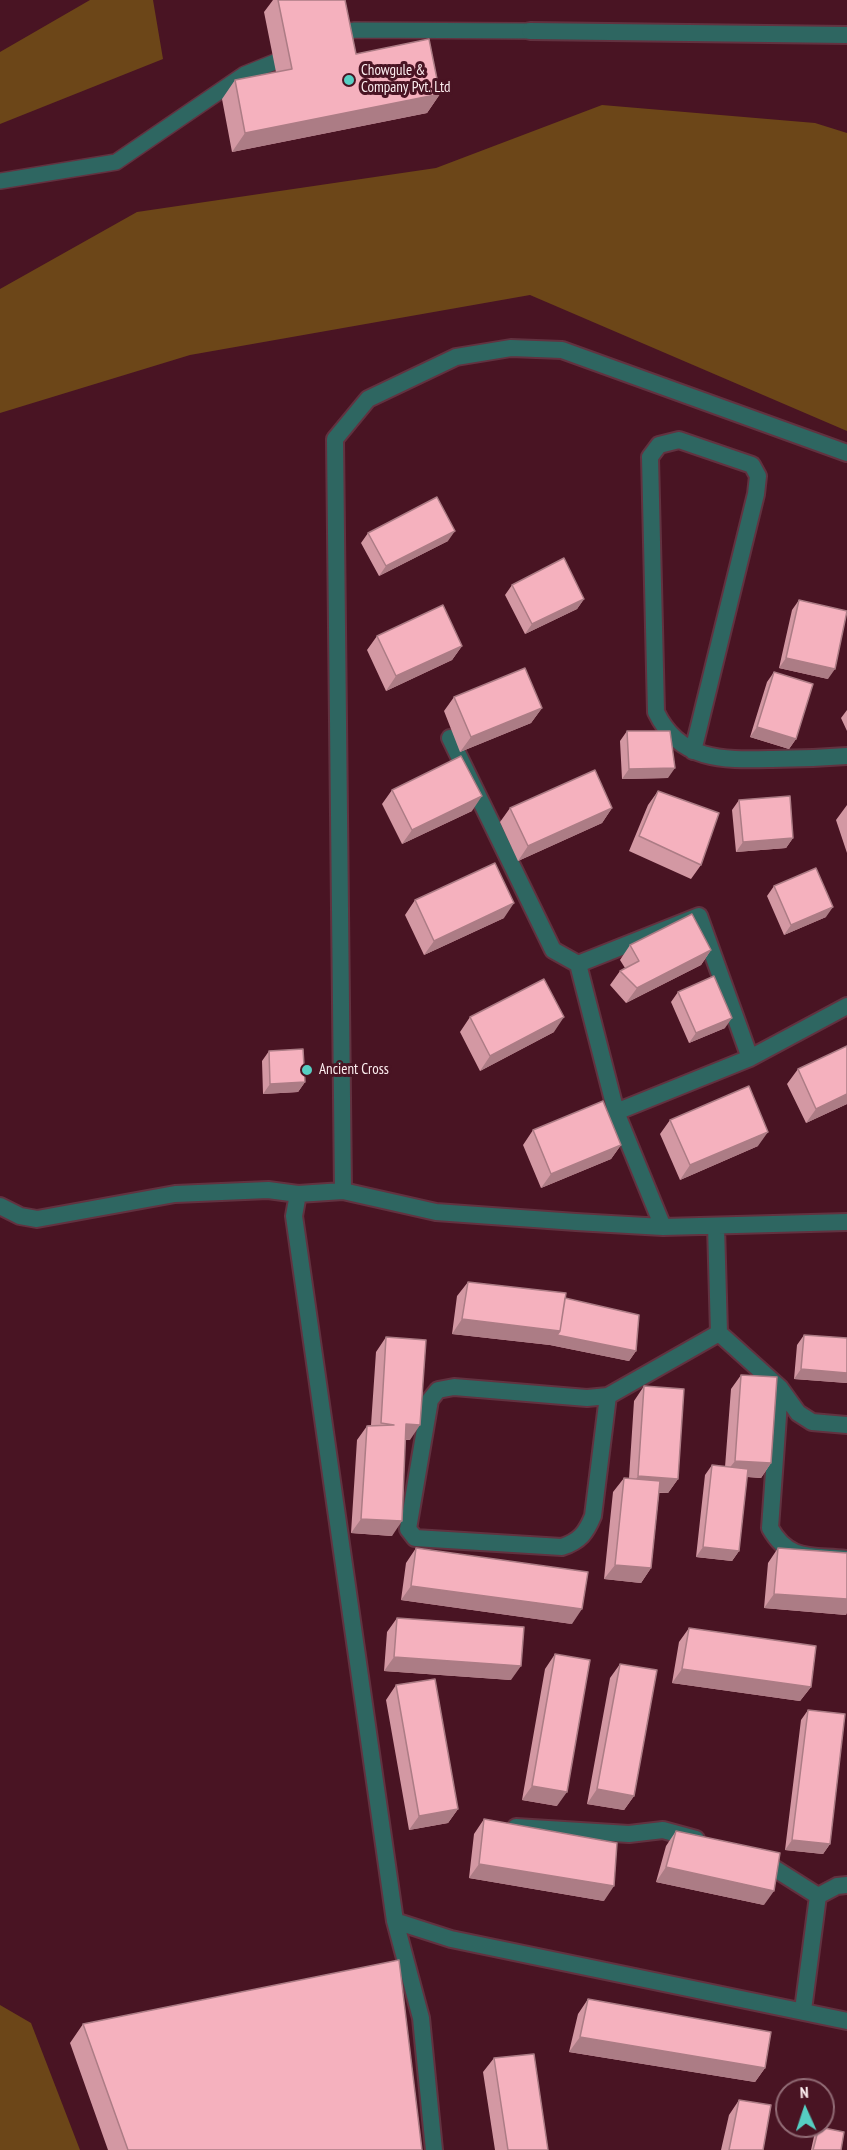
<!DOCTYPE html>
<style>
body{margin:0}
#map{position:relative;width:847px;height:2150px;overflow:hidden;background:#491423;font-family:"PT Sans Narrow",sans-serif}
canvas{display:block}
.north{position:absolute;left:775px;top:2078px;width:60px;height:60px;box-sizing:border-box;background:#491423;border:2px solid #916b75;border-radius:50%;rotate:357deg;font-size:16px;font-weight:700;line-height:24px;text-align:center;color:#fcedef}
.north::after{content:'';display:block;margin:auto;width:21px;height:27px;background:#56cec2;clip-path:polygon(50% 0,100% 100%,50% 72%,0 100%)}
</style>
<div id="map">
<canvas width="847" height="2150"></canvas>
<div class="north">N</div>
</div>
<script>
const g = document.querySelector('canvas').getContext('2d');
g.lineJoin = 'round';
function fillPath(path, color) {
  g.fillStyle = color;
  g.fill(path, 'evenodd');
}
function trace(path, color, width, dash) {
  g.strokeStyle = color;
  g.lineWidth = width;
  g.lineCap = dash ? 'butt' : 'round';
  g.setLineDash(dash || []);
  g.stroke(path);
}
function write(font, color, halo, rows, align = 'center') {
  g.font = font + ' "PT Sans Narrow",sans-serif';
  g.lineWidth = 6;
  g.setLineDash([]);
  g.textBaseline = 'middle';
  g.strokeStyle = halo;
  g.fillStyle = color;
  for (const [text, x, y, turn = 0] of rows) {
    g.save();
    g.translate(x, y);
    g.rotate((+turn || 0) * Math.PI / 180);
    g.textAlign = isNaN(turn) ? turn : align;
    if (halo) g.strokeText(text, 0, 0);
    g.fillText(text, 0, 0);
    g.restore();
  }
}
const forest = new Path2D(`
 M 90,0 L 153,0 L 163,59 L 0,124 L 0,52 Z
 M 602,105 L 815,123 L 847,133 L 847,431 L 530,295 L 190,355 L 0,413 L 0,289 L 137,212 L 436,168 Z
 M 0,2005 L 31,2023 L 80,2150 L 0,2150 Z`);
const service = new Path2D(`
 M 333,38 L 354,30 L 530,31
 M 0,181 L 116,162 L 245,74 L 292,55`);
const minor = new Path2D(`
 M 530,31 L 847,35
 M 450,738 L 553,950 L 578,964 L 616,1112 L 663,1227
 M 693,751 L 756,494 L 758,476 L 752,465 L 679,440 L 659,445 L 650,457 L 656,712 C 680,762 724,760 772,759 C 797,759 822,758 847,756
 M 578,964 L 699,916 L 750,1058
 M 616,1112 L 750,1058 L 847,1006
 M 343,1191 L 335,439 L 368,399 L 456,357 L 511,348 L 562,350 L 847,453
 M 298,1194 L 294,1216 L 395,1921 L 421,2018 L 434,2150
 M 0,1206 L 20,1216 L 37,1219 L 175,1194 L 268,1190 L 298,1194 L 343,1191 L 436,1212 L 576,1222 L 663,1227 L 847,1222
 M 716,1226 L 719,1333 L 780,1388 L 798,1413 L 812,1422 L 847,1425
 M 780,1388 L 770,1528 C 789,1562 812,1555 847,1559
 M 608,1396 L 593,1516 C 586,1533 580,1541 562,1547 L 415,1538 L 408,1529 L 430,1400 L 438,1390 L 454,1387 L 587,1398 L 608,1396 L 719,1333
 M 516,1827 L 629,1834 L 663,1830 L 696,1839
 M 758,1858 L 818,1896
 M 818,1896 L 837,1886 L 847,1885
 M 395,1921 L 451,1939 L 847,2021
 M 803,2010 L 818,1896`);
const wall = new Path2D(`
 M 273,0 L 345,0 L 356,54 L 440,94 L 427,113 L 232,152 L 222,99 L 235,80 L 276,72 L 264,12 Z
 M 368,533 L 448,541 L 379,576 L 361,543 Z
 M 512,585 L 584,599 L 577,609 L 525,634 L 505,595 Z
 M 799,600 L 828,679 L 779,668 L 792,610 Z
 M 377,636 L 462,646 L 452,660 L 386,691 L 367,650 Z
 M 774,672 L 796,739 L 789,749 L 750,737 L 767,682 Z
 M 454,697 L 542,708 L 531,723 L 460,752 L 444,711 Z
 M 847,710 L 847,731 L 841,718 Z
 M 627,731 L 668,778 L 622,779 L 620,741 Z
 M 392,790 L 472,811 L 402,844 L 382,804 Z
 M 658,791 L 701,865 L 691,879 L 629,851 L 648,805 Z
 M 739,800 L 793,838 L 786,848 L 736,852 L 732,810 Z
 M 847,805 L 847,853 L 836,820 Z
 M 510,808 L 612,808 L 602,823 L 518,861 L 500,822 Z
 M 774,886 L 826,917 L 784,935 L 767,896 Z
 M 415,900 L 504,918 L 424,955 L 405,915 Z
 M 630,945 L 711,950 L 701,965 L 626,1003 L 610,985 L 620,971 L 625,968 L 620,960 Z
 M 678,992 L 725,1028 L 689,1043 L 671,1002 Z
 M 470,1017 L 554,1032 L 480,1071 L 460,1032 Z
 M 847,1046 L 847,1104 L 806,1123 L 787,1084 L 798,1069 Z
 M 269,1051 L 305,1082 L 298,1092 L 263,1094 L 262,1061 Z
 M 670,1120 L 758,1146 L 680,1180 L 660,1134 Z
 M 533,1130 L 621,1145 L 611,1159 L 541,1188 L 523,1145 Z
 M 468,1282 L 565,1298 L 636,1351 L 629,1361 L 550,1345 L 452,1334 L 457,1296 Z
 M 804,1335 L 847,1338 L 847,1383 L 794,1379 L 797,1345 Z
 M 386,1337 L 410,1440 L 405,1440 L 392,1536 L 351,1533 L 357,1440 L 367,1426 L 371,1425 L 376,1352 Z
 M 741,1375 L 771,1463 L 761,1478 L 747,1477 L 739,1551 L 732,1561 L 696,1557 L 705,1475 L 712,1465 L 725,1467 L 731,1389 Z
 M 644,1386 L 678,1479 L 668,1493 L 659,1493 L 651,1568 L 641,1583 L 604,1579 L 613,1492 L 624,1478 L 629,1478 L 634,1401 Z
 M 416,1548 L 572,1624 L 401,1600 L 406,1563 Z
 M 778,1548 L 847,1553 L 847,1612 L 846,1615 L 764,1608 L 768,1563 Z
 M 397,1618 L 511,1680 L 384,1671 L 387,1632 Z
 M 689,1628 L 811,1687 L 800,1701 L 672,1683 L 679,1642 Z
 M 555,1654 L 557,1806 L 522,1800 L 545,1669 Z
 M 620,1664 L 634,1796 L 624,1810 L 587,1804 L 610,1678 Z
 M 396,1685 L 458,1809 L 448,1823 L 409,1830 L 386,1700 Z
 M 808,1710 L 830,1844 L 823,1854 L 785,1850 L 801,1720 Z
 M 484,1819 L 604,1901 L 469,1878 L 474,1834 Z
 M 676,1831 L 764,1905 L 656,1882 L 666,1846 Z
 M 588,1999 L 765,2068 L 755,2082 L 569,2052 L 578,2014 Z
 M 83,2024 L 422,2150 L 108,2150 L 70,2043 Z
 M 494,2058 L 548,2150 L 495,2150 L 483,2072 Z
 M 739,2100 L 763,2150 L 721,2150 L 729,2115 Z
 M 819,2127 L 841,2150 L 811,2150 L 815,2132 Z`);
const shadedWall = new Path2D(`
 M 440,94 L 427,113 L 232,152 L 245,133 Z
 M 455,531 L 448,541 L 379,576 L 386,566 Z
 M 584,599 L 577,609 L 525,634 L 532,624 Z
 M 462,646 L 452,660 L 386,691 L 396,676 Z
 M 786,658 L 835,669 L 828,679 L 779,668 Z
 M 542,708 L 531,723 L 460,752 L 471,737 Z
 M 757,727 L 796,739 L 789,749 L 750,737 Z
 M 675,768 L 668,778 L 622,779 L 629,769 Z
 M 482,796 L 472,811 L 402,844 L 412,830 Z
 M 612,808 L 602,823 L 518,861 L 528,846 Z
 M 793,838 L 786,848 L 736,852 L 743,842 Z
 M 514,903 L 504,918 L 424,955 L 434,941 Z
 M 833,907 L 826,917 L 784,935 L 791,925 Z
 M 711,950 L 701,965 L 626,1003 L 637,988 Z
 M 564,1017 L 554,1032 L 480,1071 L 490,1056 Z
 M 732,1018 L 725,1028 L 689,1043 L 696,1033 Z
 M 305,1082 L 298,1092 L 263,1094 L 270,1084 Z
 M 847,1094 L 847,1104 L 806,1123 L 816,1109 Z
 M 768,1132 L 758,1146 L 680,1180 L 690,1165 Z
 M 621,1145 L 611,1159 L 541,1188 L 551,1174 Z
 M 462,1319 L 560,1331 L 636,1351 L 629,1361 L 550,1345 L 452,1334 Z
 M 801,1369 L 847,1373 L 847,1383 L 794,1379 Z
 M 406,1424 L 420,1425 L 410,1440 L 395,1439 Z
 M 735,1461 L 771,1463 L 761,1478 L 724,1475 Z
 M 638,1476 L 678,1479 L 668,1493 L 628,1491 Z
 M 361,1519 L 402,1521 L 392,1536 L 351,1533 Z
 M 703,1547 L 739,1551 L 732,1561 L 696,1557 Z
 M 615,1565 L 651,1568 L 641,1583 L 604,1579 Z
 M 411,1586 L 582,1609 L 572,1624 L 401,1600 Z
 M 774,1594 L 847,1599 L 847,1612 L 846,1615 L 764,1608 Z
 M 394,1657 L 521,1666 L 511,1680 L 384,1671 Z
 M 682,1669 L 811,1687 L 800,1701 L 672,1683 Z
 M 532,1786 L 567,1792 L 557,1806 L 522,1800 Z
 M 597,1789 L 634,1796 L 624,1810 L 587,1804 Z
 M 458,1809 L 448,1823 L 409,1830 L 419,1816 Z
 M 792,1840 L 830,1844 L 823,1854 L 785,1850 Z
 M 479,1864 L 614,1886 L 604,1901 L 469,1878 Z
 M 666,1867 L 774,1891 L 764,1905 L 656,1882 Z
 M 580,2037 L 765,2068 L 755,2082 L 569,2052 Z`);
const building = new Path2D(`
 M 278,0 L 345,0 L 356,54 L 429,39 L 440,94 L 245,133 L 235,80 L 292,69 Z
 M 437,497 L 455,531 L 386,566 L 368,533 Z
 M 564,558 L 584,599 L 532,624 L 512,585 Z
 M 799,600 L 847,611 L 835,669 L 786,658 Z
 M 443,605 L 462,646 L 396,676 L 377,636 Z
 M 525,668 L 542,708 L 471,737 L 454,697 Z
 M 774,672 L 813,684 L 796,739 L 757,727 Z
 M 627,731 L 670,731 L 675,768 L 629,769 Z
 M 461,756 L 482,796 L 412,830 L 392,790 Z
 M 595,770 L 612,808 L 528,846 L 510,808 Z
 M 658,791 L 719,813 L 701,865 L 639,836 Z
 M 790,796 L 793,838 L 743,842 L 739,800 Z
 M 495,863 L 514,903 L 434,941 L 415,900 Z
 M 816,868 L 833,907 L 791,925 L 774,886 Z
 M 692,914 L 711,950 L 637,988 L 620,971 L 639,961 L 630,945 Z
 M 714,976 L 732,1018 L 696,1033 L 678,992 Z
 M 544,979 L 564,1017 L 490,1056 L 470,1017 Z
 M 847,1046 L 847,1094 L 816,1109 L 798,1069 Z
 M 303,1049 L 305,1082 L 270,1084 L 269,1051 Z
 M 749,1086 L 768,1132 L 690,1165 L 670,1120 Z
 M 603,1101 L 621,1145 L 551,1174 L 533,1130 Z
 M 468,1282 L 566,1293 L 560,1331 L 462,1319 Z
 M 565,1298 L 639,1315 L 636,1351 L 557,1335 L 560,1331 Z
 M 804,1335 L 847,1338 L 847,1373 L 801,1369 Z
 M 386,1337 L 426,1340 L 420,1425 L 406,1424 L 402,1521 L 361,1519 L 367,1426 L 394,1425 L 381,1423 Z
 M 741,1375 L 777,1377 L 771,1463 L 735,1461 Z
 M 644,1386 L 684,1389 L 678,1479 L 638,1476 Z
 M 712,1465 L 748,1469 L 739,1551 L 703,1547 Z
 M 624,1478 L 660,1481 L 651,1568 L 615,1565 Z
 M 416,1548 L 588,1572 L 582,1609 L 411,1586 Z
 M 778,1548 L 847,1553 L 847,1599 L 774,1594 Z
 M 397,1618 L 524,1627 L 521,1666 L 394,1657 Z
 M 689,1628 L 816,1646 L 811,1687 L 682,1669 Z
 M 555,1654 L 590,1660 L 567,1792 L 532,1786 Z
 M 620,1664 L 657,1670 L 634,1796 L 597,1789 Z
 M 435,1679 L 458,1809 L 419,1816 L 396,1685 Z
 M 808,1710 L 845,1714 L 830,1844 L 792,1840 Z
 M 484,1819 L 617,1843 L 614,1886 L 479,1864 Z
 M 676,1831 L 780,1853 L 774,1891 L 666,1867 Z
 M 399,1960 L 422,2150 L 128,2150 L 83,2024 Z
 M 588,1999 L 771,2032 L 765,2068 L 580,2037 Z
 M 534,2054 L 548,2150 L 508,2150 L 494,2058 Z
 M 739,2100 L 771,2105 L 763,2150 L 729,2150 Z
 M 819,2127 L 844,2132 L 841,2150 L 813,2150 Z`);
const markers = [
 [349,80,6,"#56cec2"],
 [307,1070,6,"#56cec2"]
];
const poiNames = [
 ["Chowgule &",361,71],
 ["Company Pvt. Ltd",361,88],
 ["Ancient Cross",319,1070]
];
fillPath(forest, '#6c4618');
trace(service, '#623240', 18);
trace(minor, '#623240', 20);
trace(service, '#2e6661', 15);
trace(minor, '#2e6661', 16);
fillPath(wall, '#d398a3');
fillPath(shadedWall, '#ac7c85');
fillPath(building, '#f5b1be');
trace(building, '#ac7c85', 1.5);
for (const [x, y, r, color] of markers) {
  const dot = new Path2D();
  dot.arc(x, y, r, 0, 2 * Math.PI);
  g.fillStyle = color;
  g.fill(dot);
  trace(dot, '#491423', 2);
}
write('15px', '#fcedef', '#491423', poiNames, 'left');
</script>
